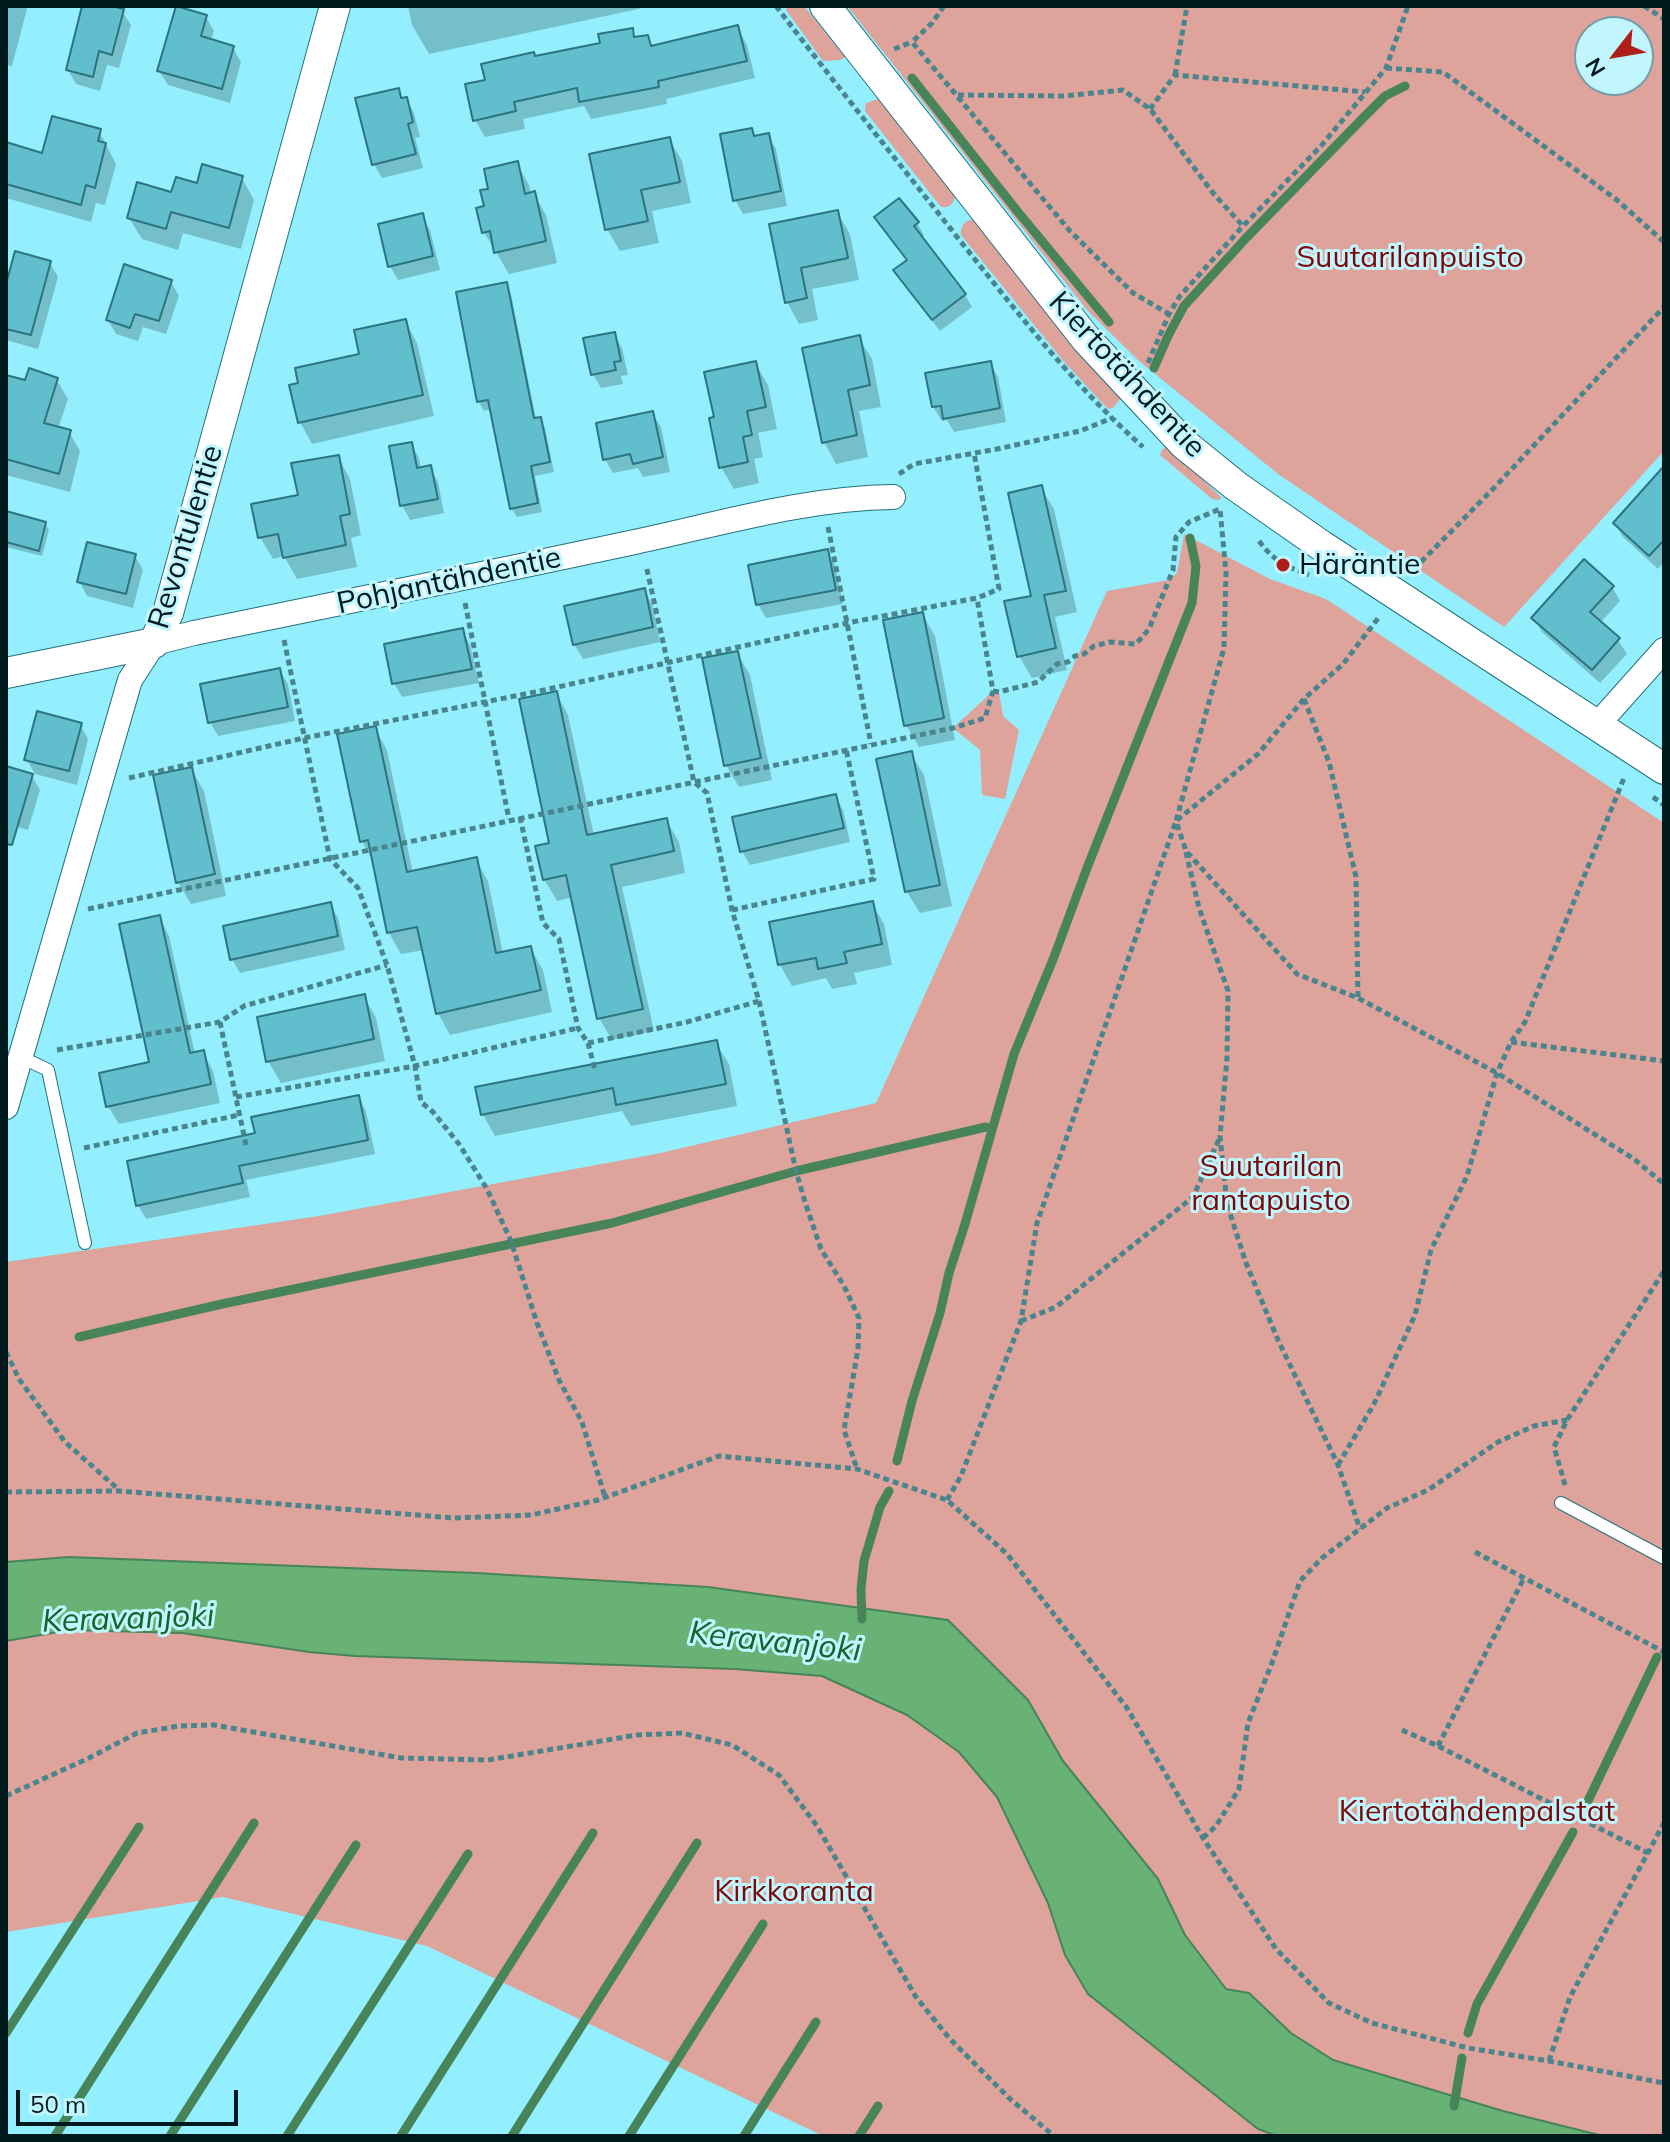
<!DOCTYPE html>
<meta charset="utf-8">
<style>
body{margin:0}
#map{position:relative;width:1670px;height:2142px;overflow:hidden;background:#93effe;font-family:Mulish,sans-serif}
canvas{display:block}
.frame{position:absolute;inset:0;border:8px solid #00191d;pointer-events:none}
.north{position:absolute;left:1574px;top:16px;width:80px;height:80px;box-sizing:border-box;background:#c2f6ff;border:2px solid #749ea5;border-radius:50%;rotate:239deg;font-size:22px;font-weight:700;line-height:32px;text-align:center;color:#00191d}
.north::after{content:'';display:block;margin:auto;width:28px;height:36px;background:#af1f19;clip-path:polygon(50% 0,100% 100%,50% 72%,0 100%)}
.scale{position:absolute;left:16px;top:2090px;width:222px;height:36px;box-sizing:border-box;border:4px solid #00191d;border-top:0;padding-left:10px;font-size:24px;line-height:28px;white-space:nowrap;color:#00191d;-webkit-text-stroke:6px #c2f6ff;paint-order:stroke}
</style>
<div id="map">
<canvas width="1670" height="2142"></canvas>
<div class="frame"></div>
<div class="north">N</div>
<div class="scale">50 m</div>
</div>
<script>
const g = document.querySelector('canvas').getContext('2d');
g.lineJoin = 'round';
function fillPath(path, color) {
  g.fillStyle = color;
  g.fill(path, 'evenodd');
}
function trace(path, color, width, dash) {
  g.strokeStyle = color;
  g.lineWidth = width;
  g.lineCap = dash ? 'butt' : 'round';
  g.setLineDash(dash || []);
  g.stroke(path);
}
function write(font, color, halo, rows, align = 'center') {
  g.font = font + ' Mulish,sans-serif';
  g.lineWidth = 6;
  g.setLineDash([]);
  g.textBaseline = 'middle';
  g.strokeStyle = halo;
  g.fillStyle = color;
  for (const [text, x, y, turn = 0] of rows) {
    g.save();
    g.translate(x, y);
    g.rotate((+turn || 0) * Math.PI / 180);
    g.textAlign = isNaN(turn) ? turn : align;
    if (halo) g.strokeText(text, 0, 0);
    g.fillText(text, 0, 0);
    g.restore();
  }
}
const green = new Path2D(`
 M 787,6 L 804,6 L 845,57 L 840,60 L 823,61 L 786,10 Z
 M 847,6 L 1664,6 L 1664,451 L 1504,627 L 1278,474 L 1138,360 L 1088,311 ZM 1590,32 L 1638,32 L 1638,80 L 1590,80 Z
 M 878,99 L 956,196 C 952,204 951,208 941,207 L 865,111 L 866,103 Z
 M 973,219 L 1121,398 L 1113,408 L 1108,409 L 1065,363 L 961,235 C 960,225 964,222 973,219 Z
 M 1167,446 L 1222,498 L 1218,500 L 1212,499 L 1160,455 L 1162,450 Z
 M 1184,534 L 1270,579 L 1326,599 L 1664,823 L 1664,2136 L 1603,2136 L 1503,2111 L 1333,2060 L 1291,2033 L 1249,1993 L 1226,1990 L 1185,1935 L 1158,1879 L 1063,1761 L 1028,1700 L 947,1620 L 708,1587 L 476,1573 L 69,1557 L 6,1562 L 6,1262 L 319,1216 L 656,1154 L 876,1103 L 1107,591 L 1169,580 L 1177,573 Z
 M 993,691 L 999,692 L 1003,716 L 1019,730 L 1005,799 L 982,795 L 980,750 L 953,728 Z
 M 70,1630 L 182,1633 L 309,1652 L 355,1656 L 735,1669 L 822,1676 L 907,1715 L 959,1752 L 997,1797 L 1048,1903 L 1065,1955 L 1088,1994 L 1258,2129 L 1277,2136 L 823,2136 L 427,1946 L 223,1897 L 6,1932 L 6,1641 Z`);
const water = new Path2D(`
 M 69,1557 L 476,1573 L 708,1587 L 948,1620 L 1028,1700 L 1063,1761 L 1158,1879 L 1185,1935 L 1226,1989 L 1249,1993 L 1291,2033 L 1333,2060 L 1503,2111 L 1603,2136 L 1277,2136 L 1258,2129 L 1088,1994 L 1065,1955 L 1048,1903 L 997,1797 L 959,1752 L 907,1715 L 822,1676 L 735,1669 L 355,1656 L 309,1652 L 182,1633 L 70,1630 L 6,1641 L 6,1562 Z`);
const shadow = new Path2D(`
 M 6,6 L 25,6 L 27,9 L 12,66 L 6,65 Z
 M 84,6 L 116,6 L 118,10 L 122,11 L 131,25 L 119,68 L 107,65 L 100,91 L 76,84 L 68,70 Z
 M 408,6 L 652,6 L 429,54 L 412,25 Z
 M 206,17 L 214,31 L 211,41 L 233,48 L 241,62 L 230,103 L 168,85 L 159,71 Z
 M 737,27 L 747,45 L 755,78 L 666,99 L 667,104 L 591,119 L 584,106 L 523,119 L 525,129 L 485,137 L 475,120 L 487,82 L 535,58 L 602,45 L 632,30 L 637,39 L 647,37 L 653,47 Z
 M 398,90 L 403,100 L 406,99 L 414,113 L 420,137 L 415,138 L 423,168 L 382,178 L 374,164 Z
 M 751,130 L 755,137 L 768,135 L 776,149 L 787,206 L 743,214 L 735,200 Z
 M 99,131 L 116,164 L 105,205 L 96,203 L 91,222 L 6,198 L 6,144 L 44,155 Z
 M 669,139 L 682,161 L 691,203 L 652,211 L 659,243 L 620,251 L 607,229 Z
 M 517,164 L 529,185 L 531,194 L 534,194 L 546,215 L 557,263 L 509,274 L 484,232 L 491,190 Z
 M 242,178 L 254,200 L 241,249 L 183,233 L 178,250 L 142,239 L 129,218 L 172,195 Z
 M 837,212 L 850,234 L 859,280 L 812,289 L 818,320 L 799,324 L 787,302 L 771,225 Z
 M 422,216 L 430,230 L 440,270 L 398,280 L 390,266 Z
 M 917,223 L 924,235 L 921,238 L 965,295 L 972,307 L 940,331 L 903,283 L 908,262 L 884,230 Z
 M 50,263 L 58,277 L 38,349 L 6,340 L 6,292 Z
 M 171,282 L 179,296 L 166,334 L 143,327 L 138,341 L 116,334 L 108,320 Z
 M 506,284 L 511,294 L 536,420 L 540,419 L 545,428 L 554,472 L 535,476 L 542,512 L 517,517 L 511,508 L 492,409 L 484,411 L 479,402 Z
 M 405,321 L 417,343 L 434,416 L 312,444 L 300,422 L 362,355 Z
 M 614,334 L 622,348 L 628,375 L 621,376 L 623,384 L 601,388 L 593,374 Z
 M 859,338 L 872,359 L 881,407 L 859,411 L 868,457 L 836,464 L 824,442 Z
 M 755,363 L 768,385 L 777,429 L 758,433 L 763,457 L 754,459 L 759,483 L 734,489 L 721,467 L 716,419 Z
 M 990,363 L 998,377 L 1006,422 L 954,432 L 947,420 L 942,421 L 933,407 Z
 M 6,377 L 26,382 L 56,379 L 68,399 L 58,429 L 69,432 L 80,451 L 70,492 L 6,475 Z
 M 652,413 L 661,427 L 670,472 L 643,477 L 638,468 L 613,473 L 605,459 Z
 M 411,444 L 419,458 L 421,469 L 430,468 L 438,482 L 444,513 L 410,520 L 402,505 Z
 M 338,457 L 350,479 L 361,535 L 351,538 L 357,567 L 297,579 L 284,556 L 273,559 L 260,537 Z
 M 1664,470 L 1664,562 L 1658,569 L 1623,537 L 1615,523 Z
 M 1041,488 L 1054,509 L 1077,612 L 1055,617 L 1067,670 L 1032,678 L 1019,656 L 1034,597 Z
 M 45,523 L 49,530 L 42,556 L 6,547 L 6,528 Z
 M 827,551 L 835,565 L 843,604 L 766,618 L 758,604 Z
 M 135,556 L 143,570 L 133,608 L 87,596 L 79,581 Z
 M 1612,587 L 1620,601 L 1600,623 L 1618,640 L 1627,654 L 1600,683 L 1542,632 L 1534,618 Z
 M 644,590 L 652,604 L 660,642 L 583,659 L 574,644 Z
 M 922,614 L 935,636 L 955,740 L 919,747 L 906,725 Z
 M 462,630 L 470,645 L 479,683 L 402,697 L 394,683 Z
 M 737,653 L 750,675 L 772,780 L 739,787 L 726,765 Z
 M 279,670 L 288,684 L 295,721 L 218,736 L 210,722 Z
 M 556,693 L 568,715 L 594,836 L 666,820 L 679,842 L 685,873 L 622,887 L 654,1031 L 612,1040 L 599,1018 L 573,897 L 557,901 L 544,879 L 552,845 Z
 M 80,724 L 88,739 L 77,785 L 35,774 L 27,760 Z
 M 375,729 L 387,750 L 413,873 L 476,860 L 488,881 L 503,954 L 530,948 L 543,970 L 552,1012 L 450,1035 L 438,1013 L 424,950 L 401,954 L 389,933 L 374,863 L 362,841 Z
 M 911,754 L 924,775 L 952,906 L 920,913 L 907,892 L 879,761 Z
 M 6,768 L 32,776 L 40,790 L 28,830 L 6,824 Z
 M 191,769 L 204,791 L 226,896 L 191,904 L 178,882 Z
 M 835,796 L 843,810 L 850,842 L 750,865 L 742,851 Z
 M 872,903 L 884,924 L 892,965 L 854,973 L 857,984 L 832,989 L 826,978 L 792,986 L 780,965 L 771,923 Z
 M 330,904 L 338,918 L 345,950 L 240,973 L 232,959 Z
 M 159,917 L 169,936 L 195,1054 L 203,1053 L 213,1071 L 220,1103 L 119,1124 L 108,1106 L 151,1064 Z
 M 364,997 L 376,1018 L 385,1061 L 281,1083 L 268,1061 Z
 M 716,1043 L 729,1064 L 737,1106 L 631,1126 L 622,1111 L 495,1136 L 483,1115 L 477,1088 Z
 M 358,1097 L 366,1111 L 375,1154 L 246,1180 L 250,1197 L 146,1219 L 138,1205 L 257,1135 Z`);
const stream = new Path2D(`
 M 912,78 L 1018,212 L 1109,322
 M 1154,368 L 1168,336 L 1184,306 L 1247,237 L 1364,117 L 1385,96 L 1405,86
 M 79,1337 L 222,1304 L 612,1223 L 796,1171 L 986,1127
 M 897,1461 L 912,1401 L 940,1313 L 949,1273 L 965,1224 L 1014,1054 L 1054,957 L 1087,868 L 1192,603 L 1196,566 L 1190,538
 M 862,1619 L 861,1589 L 864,1561 L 880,1507 L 889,1491
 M 1586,1805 L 1657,1657
 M 6,2033 L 139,1827
 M 1468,2033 L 1477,2004 L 1573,1832
 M 1454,2106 L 1462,2058
 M 55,2136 L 254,1823
 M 170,2136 L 356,1845
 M 287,2136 L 468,1854
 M 401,2136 L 593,1833
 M 512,2136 L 697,1843
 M 629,2136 L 763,1924
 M 744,2136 L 816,2022
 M 859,2136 L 878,2106`);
const building = new Path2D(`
 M 82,6 L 111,6 L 124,9 L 112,55 L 99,51 L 93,77 L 66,70 Z
 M 176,6 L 207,15 L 201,36 L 234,46 L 222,89 L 157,71 Z
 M 738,25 L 747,61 L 658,81 L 659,87 L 579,102 L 577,88 L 514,102 L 516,111 L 473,121 L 465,84 L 485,80 L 481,64 L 534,52 L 535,56 L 600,43 L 598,34 L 633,28 L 634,37 L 648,35 L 651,46 Z
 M 399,88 L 401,98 L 407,97 L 413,122 L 408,124 L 416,154 L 372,165 L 355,98 Z
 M 52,116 L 101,129 L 98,141 L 106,143 L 95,188 L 86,185 L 81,205 L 6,184 L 6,142 L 42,153 Z
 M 752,128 L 754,136 L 769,133 L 781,191 L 733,201 L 720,134 Z
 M 670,137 L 680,182 L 641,190 L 648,221 L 605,230 L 589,154 Z
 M 518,161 L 525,194 L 535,191 L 546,241 L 494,253 L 490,231 L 482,233 L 476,208 L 484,206 L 480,190 L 488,189 L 484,169 Z
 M 202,164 L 243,176 L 229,228 L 171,212 L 166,229 L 127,218 L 137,182 L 171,192 L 176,177 L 197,183 Z
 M 899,198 L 919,222 L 914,226 L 966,294 L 932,320 L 893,270 L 907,260 L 874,217 Z
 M 838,210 L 848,258 L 801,268 L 807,298 L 785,303 L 769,224 Z
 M 423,213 L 433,256 L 388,267 L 378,224 Z
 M 15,251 L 51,261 L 31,335 L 6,329 L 6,284 Z
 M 124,264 L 172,280 L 159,321 L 135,314 L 130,328 L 106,320 Z
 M 507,282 L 534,418 L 541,417 L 550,462 L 531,466 L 538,503 L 510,509 L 488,400 L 477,402 L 456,292 Z
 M 406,319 L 423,395 L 298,423 L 289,385 L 298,383 L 295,368 L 359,354 L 354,330 Z
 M 615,332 L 621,361 L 614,362 L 616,370 L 591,375 L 583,338 Z
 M 860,335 L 870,385 L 848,390 L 857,435 L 822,443 L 802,348 Z
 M 756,361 L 766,407 L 747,411 L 752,435 L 743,437 L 748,462 L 719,468 L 709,418 L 714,417 L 704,372 Z
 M 991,361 L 1000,408 L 943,419 L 941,406 L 932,407 L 925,373 Z
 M 29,368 L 58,378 L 44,423 L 71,430 L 59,474 L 6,459 L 6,375 L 25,380 Z
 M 653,411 L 663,457 L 633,464 L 630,454 L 603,460 L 596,423 Z
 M 412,442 L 417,468 L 431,465 L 438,499 L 400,506 L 389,446 Z
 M 339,455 L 350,514 L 340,516 L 346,545 L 283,558 L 278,534 L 258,538 L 251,504 L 298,495 L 291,463 Z
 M 1664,466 L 1664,540 L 1649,556 L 1613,523 Z
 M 1042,485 L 1066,591 L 1044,595 L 1056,648 L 1017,657 L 1004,601 L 1031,596 L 1008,493 Z
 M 6,511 L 46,522 L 39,551 L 6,542 Z
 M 87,542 L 136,554 L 126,594 L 77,582 Z
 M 828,549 L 836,590 L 756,605 L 748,565 Z
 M 1584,559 L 1614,586 L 1590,612 L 1620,638 L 1592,670 L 1531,618 Z
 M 645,588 L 653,627 L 573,645 L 564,606 Z
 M 923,612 L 944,718 L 904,726 L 883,620 Z
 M 463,628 L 472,669 L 392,684 L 384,644 Z
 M 738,651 L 761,758 L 724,766 L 702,658 Z
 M 280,668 L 288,707 L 208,723 L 200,684 Z
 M 557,691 L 587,835 L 667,818 L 674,851 L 611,865 L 643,1009 L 597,1019 L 566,875 L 543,880 L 535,846 L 549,843 L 519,699 Z
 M 37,711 L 82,723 L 69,771 L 24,760 Z
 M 376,726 L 407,872 L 477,857 L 496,953 L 531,946 L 541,990 L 436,1014 L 417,927 L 387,933 L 368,840 L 360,842 L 337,734 Z
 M 912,751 L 940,885 L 905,892 L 876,759 Z
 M 6,766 L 33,774 L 12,845 L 6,844 Z
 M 192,767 L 215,874 L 176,883 L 153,775 Z
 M 836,794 L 844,828 L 740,852 L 732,817 Z
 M 873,901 L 882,944 L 844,952 L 847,963 L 818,969 L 816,958 L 778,965 L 769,922 Z
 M 331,902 L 338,936 L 230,960 L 223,926 Z
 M 160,915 L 190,1053 L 204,1050 L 211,1084 L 106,1107 L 99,1073 L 149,1062 L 119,924 Z
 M 365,994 L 374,1039 L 266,1062 L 257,1017 Z
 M 717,1040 L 726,1084 L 616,1105 L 613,1088 L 481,1115 L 475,1087 Z
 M 359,1095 L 368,1140 L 239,1166 L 243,1183 L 136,1206 L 127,1161 L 255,1133 L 251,1117 Z`);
const path = new Path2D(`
 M 776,6 C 836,85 899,163 961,242 C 1018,313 1074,386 1143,447
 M 944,6 L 932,23 L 912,42 L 1069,230 L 1133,293 L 1169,314
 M 1644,6 L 1664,19
 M 894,49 L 912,42
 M 1386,68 L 1443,72 L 1617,200 L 1664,242
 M 1175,75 L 1187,6
 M 958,95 L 1064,96 L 1123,90 L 1150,109 L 1213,193 L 1243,226
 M 1150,109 L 1175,75 L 1365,92
 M 1148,363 L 1169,314 L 1180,296 L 1243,226 L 1321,146 L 1386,68 L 1408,6
 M 899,474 L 914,464 L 997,449 L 1080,431 L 1112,418
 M 828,527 L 871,744
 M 1259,541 C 1275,562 1285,566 1309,575
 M 1414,569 L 1491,491 L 1664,307
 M 465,603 L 509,819
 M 284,640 L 330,859 L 358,888 L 387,965 L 415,1066 L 421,1102 L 433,1112 L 459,1144 L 487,1189 L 511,1241 L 537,1323 L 559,1380 L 582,1422 L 605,1497
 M 993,691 L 999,692 L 1038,682 L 1057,664 L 1068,662 L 1075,656 L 1084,654 L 1094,646 L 1110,642 L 1136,644 L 1149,629 L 1173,570 L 1176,537 L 1189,522 L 1220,509 L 1226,573 L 1224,648 L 1176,821 L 1186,851 L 1297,974 L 1358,998 L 1497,1073 L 1634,1159 L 1664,1184
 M 1304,699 L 1329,762 L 1356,877 L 1358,998
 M 129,778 L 304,738 L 535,692 L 847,623 L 977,598 L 999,589 L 974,453
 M 1653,797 L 1664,805
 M 520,817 L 543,923 L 559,939 L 578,1028 L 588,1043 L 595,1070
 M 1186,852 L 1199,908 L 1228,991 L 1227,1058 L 1220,1136 L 1227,1204 L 1246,1263 L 1278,1340 L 1338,1465 L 1360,1529
 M 88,909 L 953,728 L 985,718 L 993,691 L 977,598
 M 732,910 L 874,879 L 846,749
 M 759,1001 L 796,1171 L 805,1202 L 821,1249 L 844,1286 L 859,1318 L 858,1349 L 844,1430 L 857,1469
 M 220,1022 L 246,1145
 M 1511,1042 L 1664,1061
 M 588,1043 L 687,1022 L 759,1001 L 732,910 L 707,793 L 694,782 L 646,565
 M 57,1050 L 220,1022 L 244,1006 L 387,965
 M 236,1097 L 415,1066 L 578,1028
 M 84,1148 L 239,1115
 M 1021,1321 L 1056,1307 L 1193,1197 L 1220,1137
 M 6,1352 L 19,1379 L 65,1442 L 118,1489
 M 1338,1465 L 1374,1404 L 1415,1315 L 1431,1250 L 1467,1176 L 1497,1073 L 1511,1042 L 1525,1022 L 1624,778
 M 1565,1485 L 1554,1447 L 1567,1420 L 1664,1271
 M 6,1492 L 119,1491 L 454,1518 L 531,1515 L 598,1500 L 719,1456 L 857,1469 L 947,1500 L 1007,1554 L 1127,1708 L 1203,1838 L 1276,1949 L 1329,2003 L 1372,2023 L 1468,2048 L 1549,2061 L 1664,2083
 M 947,1500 L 961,1476 L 1021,1321 L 1037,1223 L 1176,821 L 1258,754 L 1304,699 L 1343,664 L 1379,617
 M 1475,1552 L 1664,1652
 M 1402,1730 L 1438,1746 L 1648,1853
 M 1438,1746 L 1524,1578
 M 6,1796 L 89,1758 L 137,1733 L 179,1726 L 214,1725 L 401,1758 L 488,1760 L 637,1735 L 682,1733 L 732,1745 L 779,1775 L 817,1826 L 916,1997 L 950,2039 L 1009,2098 L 1054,2136
 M 1203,1838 L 1216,1826 L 1239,1789 L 1248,1723 L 1272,1663 L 1300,1581 L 1322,1558 L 1387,1508 L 1428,1490 L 1498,1442 L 1534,1426 L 1567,1420
 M 1549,2061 L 1570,1997 L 1664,1823`);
const service = new Path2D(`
 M 21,1057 L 48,1070 L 85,1243
 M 1561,1503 L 1664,1558`);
const minor = new Path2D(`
 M 1598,724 L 1664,650
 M 6,1107 L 130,680 L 154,643 L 194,633 C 340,603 485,574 630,543 C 716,525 804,498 893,497`);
const tertiary = new Path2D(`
 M 825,6 L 1086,339 L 1184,444 L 1236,486 L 1322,546 L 1664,769
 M 6,673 L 154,643 L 168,613 L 335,6`);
const markers = [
 [1283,565,8,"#af1f19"]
];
const parkNames = [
 ["Suutarilanpuisto",1410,258],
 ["Suutarilan",1271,1167],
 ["rantapuisto",1271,1201],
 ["Kiertotähdenpalstat",1477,1812],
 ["Kirkkoranta",794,1892]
];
const streetNames = [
 ["Kiertotähdentie",1127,375,47],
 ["Revontulentie",186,537,-73],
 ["Pohjantähdentie",449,581,-12]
];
const poiNames = [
 ["Häräntie",1299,565]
];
const waterNames = [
 ["Keravanjoki",128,1619,-2],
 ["Keravanjoki",775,1642,6]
];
fillPath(green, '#dea39a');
fillPath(water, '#67b274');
trace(water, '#48845a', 2);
fillPath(shadow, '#0003');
trace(stream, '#48845a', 9);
fillPath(building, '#61bfcd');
trace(building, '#2c747f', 2);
trace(service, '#27707b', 14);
trace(minor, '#27707b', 26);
trace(tertiary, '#27707b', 32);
trace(path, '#4a858e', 5, [6, 4]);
trace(service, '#fff', 12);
trace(minor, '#fff', 24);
trace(tertiary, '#fff', 30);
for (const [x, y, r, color] of markers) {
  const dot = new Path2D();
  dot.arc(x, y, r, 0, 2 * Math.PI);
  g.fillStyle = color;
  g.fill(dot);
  trace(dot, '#c2f6ff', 3);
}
write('30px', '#7d0707', '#c2f6ff', parkNames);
write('30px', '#00191d', '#c2f6ff', streetNames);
write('30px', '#00191d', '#c2f6ff', poiNames, 'left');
write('italic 32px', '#12652b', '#c2f6ff', waterNames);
</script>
